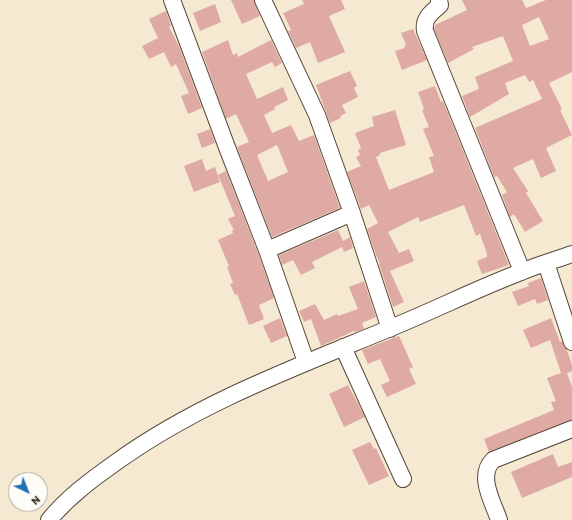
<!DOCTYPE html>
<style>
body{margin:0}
#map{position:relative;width:572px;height:520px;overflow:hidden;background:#f5e9d2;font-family:Itim,sans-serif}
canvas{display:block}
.north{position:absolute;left:8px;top:472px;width:40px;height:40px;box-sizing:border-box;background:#fdfcf7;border:1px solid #afa8a0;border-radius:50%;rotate:137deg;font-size:11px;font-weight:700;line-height:16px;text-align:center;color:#3b2a1e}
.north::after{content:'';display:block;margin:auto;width:14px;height:18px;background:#1f6fb2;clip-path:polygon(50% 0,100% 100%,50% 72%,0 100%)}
</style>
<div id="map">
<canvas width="572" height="520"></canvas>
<div class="north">N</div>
</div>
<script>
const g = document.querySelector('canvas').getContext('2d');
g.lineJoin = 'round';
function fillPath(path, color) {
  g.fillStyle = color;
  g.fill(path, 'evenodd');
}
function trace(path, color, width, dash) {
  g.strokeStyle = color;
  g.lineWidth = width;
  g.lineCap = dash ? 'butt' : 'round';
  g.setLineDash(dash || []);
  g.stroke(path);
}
const building = new Path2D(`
 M 231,0 L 254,0 L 260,16 L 242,24 Z
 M 302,0 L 341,0 L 345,9 L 329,16 L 345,52 L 318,63 L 310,42 L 296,48 L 288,31 L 291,30 L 283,13 L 304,4 Z
 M 462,0 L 522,0 L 526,8 L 546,0 L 572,0 L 572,72 L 549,83 L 562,109 L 560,110 L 572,135 L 546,148 L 556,171 L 541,178 L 533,159 L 513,168 L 528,191 L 526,193 L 543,221 L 525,232 L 514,214 L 510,217 L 502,195 L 507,192 L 497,176 L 494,177 L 475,128 L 542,99 L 533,80 L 529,82 L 525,75 L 505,83 L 509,94 L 470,117 L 462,96 L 479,89 L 475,77 L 513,61 L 503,36 L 472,47 L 474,49 L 448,63 L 434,29 L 435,25 L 467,10 ZM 539,17 L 549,39 L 530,46 L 522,25 Z
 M 215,4 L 221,22 L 200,31 L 193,13 Z
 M 166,11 L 171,26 L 169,27 L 179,46 L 202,108 L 188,114 L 181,96 L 189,93 L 176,64 L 171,67 L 164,52 L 149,59 L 142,46 L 158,38 L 149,19 Z
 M 413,29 L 427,60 L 402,70 L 395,51 L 405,48 L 404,46 L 406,45 L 401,33 Z
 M 228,40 L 233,55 L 237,53 L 238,57 L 271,40 L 282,63 L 275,67 L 272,62 L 246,74 L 257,99 L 283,87 L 288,100 L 274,107 L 275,109 L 264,115 L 272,133 L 291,125 L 299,141 L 314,135 L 340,208 L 272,237 L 237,147 L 249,142 L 236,114 L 226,119 L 202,52 ZM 277,145 L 288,172 L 268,181 L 257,155 Z
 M 350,71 L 357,86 L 354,88 L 358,97 L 342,105 L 346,113 L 340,116 L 341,118 L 330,123 L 316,85 Z
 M 435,86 L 441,102 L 443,101 L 509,265 L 482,274 L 477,261 L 487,257 L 487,254 L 480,234 L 476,236 L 464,205 L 420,222 L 418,217 L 388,232 L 399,253 L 409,249 L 414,261 L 390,271 L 404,302 L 393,307 L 379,264 L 380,264 L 375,252 L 367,229 L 378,223 L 369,205 L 361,209 L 347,172 L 361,166 L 356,157 L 360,155 L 358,150 L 361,148 L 355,133 L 374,126 L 372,117 L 395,110 L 406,145 L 380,153 L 380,155 L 376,157 L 389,190 L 434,172 L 429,157 L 434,156 L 423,129 L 429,127 L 422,110 L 424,109 L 418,92 Z
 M 210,129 L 215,143 L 202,148 L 197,134 Z
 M 202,159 L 206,171 L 215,167 L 220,182 L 194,192 L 184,166 Z
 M 226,171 L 258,253 L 274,298 L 259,305 L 264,319 L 249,325 L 237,294 L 235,295 L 230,284 L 233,283 L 227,267 L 229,266 L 218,240 L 233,233 L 232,230 L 234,230 L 228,219 L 235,216 L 218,175 Z
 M 338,230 L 343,241 L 350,237 L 353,248 L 344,252 L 342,247 L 312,262 L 315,268 L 301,275 L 293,260 L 282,265 L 279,255 Z
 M 541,278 L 548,300 L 537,304 L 535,299 L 518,306 L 512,292 L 529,286 L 528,283 Z
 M 364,281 L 376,317 L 362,323 L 364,329 L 355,332 L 354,331 L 321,346 L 311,319 L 304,322 L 299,311 L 315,304 L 324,320 L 337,314 L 338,316 L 358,309 L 349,287 Z
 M 280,318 L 287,336 L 271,343 L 263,326 Z
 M 551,318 L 560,342 L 562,341 L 567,350 L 572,365 L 572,371 L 567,373 L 572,387 L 572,420 L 489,452 L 484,439 L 554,410 L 551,402 L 556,401 L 547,378 L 561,373 L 550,340 L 531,348 L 523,330 Z
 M 399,336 L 413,367 L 409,369 L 416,384 L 387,397 L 381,385 L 390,381 L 380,359 L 368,364 L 362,350 Z
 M 348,385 L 365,417 L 344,427 L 329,394 Z
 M 370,442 L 374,449 L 376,448 L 389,476 L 369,485 L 352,450 Z
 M 553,454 L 558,467 L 572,462 L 572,477 L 522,498 L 511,472 Z`);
const minor = new Path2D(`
 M 172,0 L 228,150 L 267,250 L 306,362
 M 263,0 L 317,115 L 352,213 L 390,329
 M 439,0 L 440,5 C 431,13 423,18 425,31 L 522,271
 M 267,250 L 352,213
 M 546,263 L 572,342
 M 343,347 L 403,479
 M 49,520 C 68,497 91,480 115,463 C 198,403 294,368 388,329 C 433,311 476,289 521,272 C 538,265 555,260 572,254
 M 499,520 C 493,502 477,476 493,460 L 572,429`);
fillPath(building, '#dfaaa3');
trace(minor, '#574739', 18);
trace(minor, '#fff', 16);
</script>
